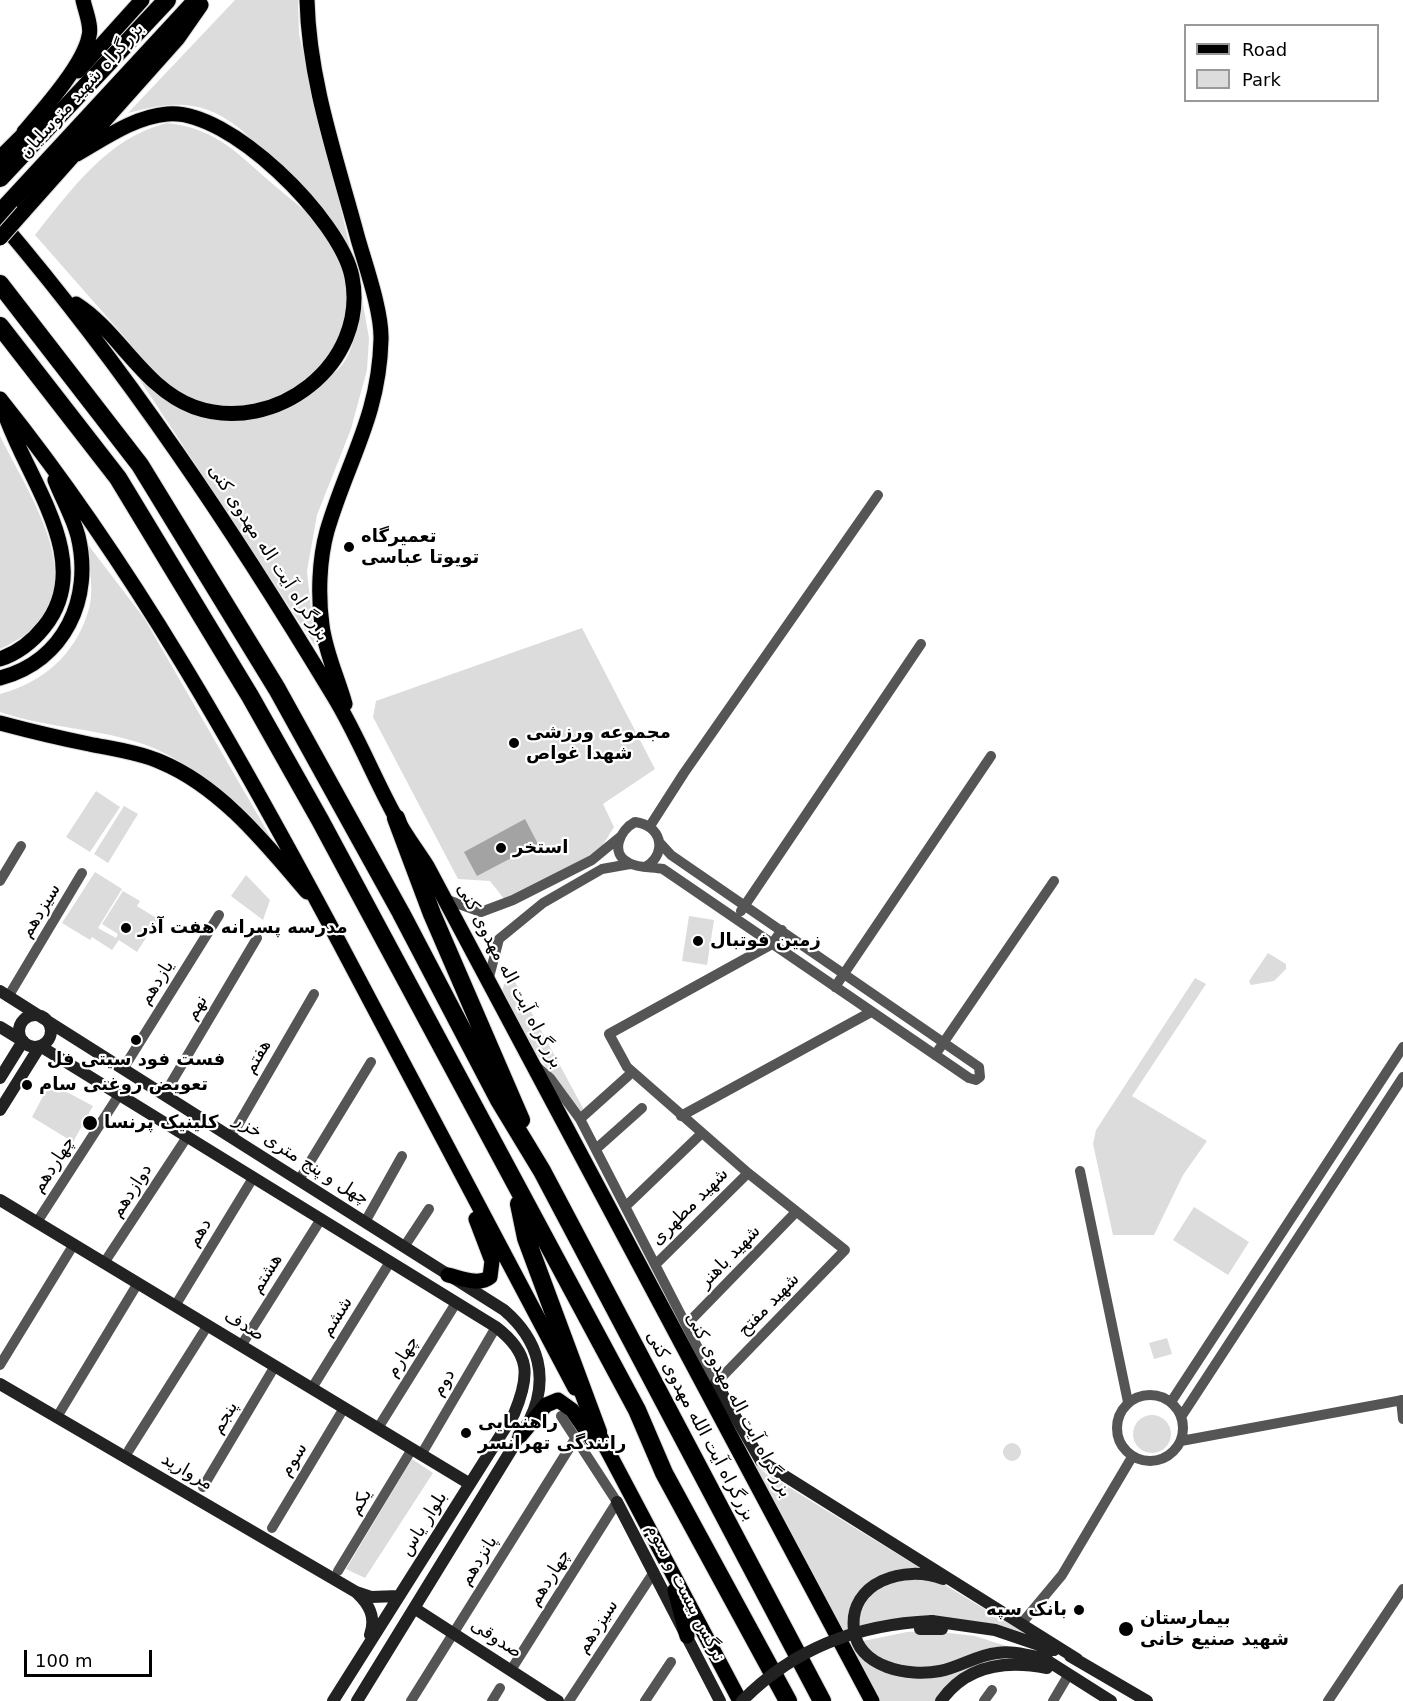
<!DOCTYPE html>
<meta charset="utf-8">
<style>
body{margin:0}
#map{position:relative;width:1403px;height:1701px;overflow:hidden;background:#fff;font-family:"DejaVu Sans",sans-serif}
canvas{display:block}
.legend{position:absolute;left:1184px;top:24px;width:195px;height:78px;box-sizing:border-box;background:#fff;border:2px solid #999;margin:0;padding:8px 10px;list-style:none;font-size:18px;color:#000}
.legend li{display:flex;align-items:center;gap:12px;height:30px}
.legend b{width:30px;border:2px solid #999}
.scale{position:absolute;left:24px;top:1650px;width:128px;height:27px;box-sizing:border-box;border:3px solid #000;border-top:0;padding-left:8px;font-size:18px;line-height:21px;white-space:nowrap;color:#000;-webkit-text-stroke:4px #fff;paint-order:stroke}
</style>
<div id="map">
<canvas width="1403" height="1701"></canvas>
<ul class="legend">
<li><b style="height:8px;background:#000"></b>Road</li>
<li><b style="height:16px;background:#dcdcdc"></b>Park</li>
</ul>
<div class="scale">100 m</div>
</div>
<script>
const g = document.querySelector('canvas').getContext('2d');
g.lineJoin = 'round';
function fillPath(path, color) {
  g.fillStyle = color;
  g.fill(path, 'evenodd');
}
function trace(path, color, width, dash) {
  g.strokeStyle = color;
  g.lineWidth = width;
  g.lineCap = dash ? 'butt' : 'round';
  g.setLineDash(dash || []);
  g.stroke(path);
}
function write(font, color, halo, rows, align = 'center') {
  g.font = font + ' "DejaVu Sans",Vazirmatn,sans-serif';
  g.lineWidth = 4.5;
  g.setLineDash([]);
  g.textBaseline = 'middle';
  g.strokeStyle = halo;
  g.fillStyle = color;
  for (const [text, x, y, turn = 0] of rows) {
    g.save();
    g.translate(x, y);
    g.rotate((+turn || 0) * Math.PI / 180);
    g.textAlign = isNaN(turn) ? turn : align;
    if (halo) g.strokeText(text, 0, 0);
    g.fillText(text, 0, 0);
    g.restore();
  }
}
const green = new Path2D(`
 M 235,0 L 298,0 L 299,34 L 361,293 L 369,338 L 367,370 L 351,429 L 317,515 L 307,571 L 315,646 L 130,365 L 228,418 C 260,406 321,392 342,365 C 363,338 363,280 349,250 C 343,238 328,226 319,216 C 290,182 250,125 208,110 C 180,100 155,106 128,113 Z
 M 167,123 C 219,129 237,154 275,186 C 294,202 316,218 331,239 C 355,276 349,325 327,360 C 320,372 301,386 290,394 C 283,398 272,399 263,401 C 255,403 246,407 237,408 C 196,413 149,374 129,342 L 35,235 C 72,189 107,138 167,123 Z
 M 0,436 C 34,505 105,603 0,649 Z
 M 86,542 L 144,618 L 274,843 C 234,806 196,762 143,744 C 97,728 46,728 0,712 L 0,694 C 42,683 75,655 88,612 C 95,591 89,564 86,542 Z
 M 582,628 L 655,769 L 603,804 L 614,827 L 599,851 L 505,900 L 490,881 L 458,879 L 373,717 L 376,701 Z
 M 96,791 L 120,807 L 90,852 L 66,837 Z
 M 124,806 L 138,814 L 108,863 L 94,854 Z
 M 95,872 L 122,889 L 98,928 L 116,938 L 118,934 L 102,924 L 123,891 L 140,901 L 137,906 L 158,919 L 137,952 L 119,940 L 112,950 L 92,937 L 90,940 L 62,923 Z
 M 246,875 L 270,900 L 263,920 L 231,896 Z
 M 689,916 L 714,920 L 707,965 L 682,961 Z
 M 1268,953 L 1286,964 L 1286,969 L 1274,981 L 1251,985 L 1249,981 Z
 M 513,978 L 584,1110 L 579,1114 L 534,1050 L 502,992 L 504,984 Z
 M 1195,978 L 1206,984 L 1132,1096 L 1207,1141 L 1183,1175 L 1154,1235 L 1113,1235 L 1093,1144 L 1096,1130 Z
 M 50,1083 L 93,1106 L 73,1142 L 32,1117 Z
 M 1194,1207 L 1249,1242 L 1228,1275 L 1173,1240 Z
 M 1167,1338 L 1172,1354 L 1154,1359 L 1149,1343 Z
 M1133 1434a19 19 0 1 1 38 0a19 19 0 1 1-38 0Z
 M1003 1452a9 9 0 1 1 18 0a9 9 0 1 1-18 0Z
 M 746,1453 L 764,1472 L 920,1568 C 883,1568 847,1587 848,1629 L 841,1632 Z
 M 412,1459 L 433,1473 L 365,1578 L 346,1569 Z
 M 908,1577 L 940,1582 L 1034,1639 C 966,1615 928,1613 858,1626 C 864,1592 878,1588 908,1577 Z
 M 931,1631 L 975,1636 L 1022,1651 C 1007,1653 991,1654 975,1657 C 960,1659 945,1666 930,1668 C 909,1671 873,1662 863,1641 L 907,1632 Z
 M 854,1644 L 898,1675 L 1004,1655 L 1021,1660 L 994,1661 L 936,1701 L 879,1701 L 850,1646 Z`);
const water = new Path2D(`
 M 525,819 L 538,844 L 477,876 L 464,852 Z`);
const street = new Path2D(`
 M 650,826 L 684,773 L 878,495
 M 647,866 C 668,852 661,825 635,822 C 620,830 609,853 629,863 C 638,868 653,867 663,869 L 969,1078 L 976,1080 L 980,1077 L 979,1067 L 671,855 L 661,844
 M 0,881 L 21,846
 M 445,899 L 481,912 L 513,900 L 592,860 L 620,837
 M 741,911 L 921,644
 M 488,981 L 499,939 L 543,903 L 602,869 L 630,864
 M 835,987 L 991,756
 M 8,997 L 82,873
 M 935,1055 L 1054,881
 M 536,1066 L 550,1078 L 580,1119 L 716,1383 L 845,1250 L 748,1173 L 627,1067 L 609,1034 L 772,944 L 782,930
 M 123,1069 L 219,915
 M 164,1095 L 257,938
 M 681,1116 L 871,1012
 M 580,1119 L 628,1076
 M 231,1137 L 314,994
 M 596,1149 L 642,1108
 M 1080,1171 L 1128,1402
 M 299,1180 L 371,1062
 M 626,1206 L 702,1133
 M 37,1222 L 119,1095
 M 365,1222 L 402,1156
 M 404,1247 L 429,1209
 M 104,1263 L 187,1137
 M 656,1264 L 748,1173
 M 175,1306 L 253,1178
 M 687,1324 L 796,1212
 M 241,1346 L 321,1219
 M 0,1365 L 74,1244
 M 312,1388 L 390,1262
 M1117 1428a33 33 0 1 1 66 0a33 33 0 1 1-66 0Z
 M 1401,1400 L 1403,1419
 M 1171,1402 L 1403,1047
 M 60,1412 L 138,1283
 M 1181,1417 L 1403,1077
 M 378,1428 L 456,1303
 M 1181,1441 L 1403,1400
 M 129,1450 L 208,1325
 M 421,1455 L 496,1327
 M 203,1487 L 275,1366
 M 272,1528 L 344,1408
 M 338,1571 L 412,1449
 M 1022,1623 L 1062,1575 L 1132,1457
 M 511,1670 L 617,1502 L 561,1416
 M 411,1701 L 575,1439
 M 492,1701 L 500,1688
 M 569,1701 L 654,1572
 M 645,1701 L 671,1662
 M 984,1701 L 992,1690
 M 1053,1701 L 1069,1674
 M 1328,1701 L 1403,1589`);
const secondary = new Path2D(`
 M 0,991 L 504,1310 C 539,1340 550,1379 529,1421 L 357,1701
 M19 1031a16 16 0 1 1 32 0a16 16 0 1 1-32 0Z
 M 0,1027 L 23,1041 L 0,1078
 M 0,1110 L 40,1046 L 496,1327 C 531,1354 530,1376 514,1414 L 333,1701
 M 0,1200 L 470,1484
 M 716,1383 L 761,1461 L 1077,1659
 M 0,1384 L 356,1592 L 371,1597 L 399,1596
 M 617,1502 L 720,1701
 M 943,1579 C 905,1564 848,1582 854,1630 C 859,1668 909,1677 940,1671 C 960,1667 977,1655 997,1653 C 1013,1650 1031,1656 1047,1659
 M 357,1593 C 370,1605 376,1618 370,1635
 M 414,1608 L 558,1701
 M 932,1621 L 995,1630 L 1054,1650
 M 1040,1656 L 1111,1701
 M 1070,1656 L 1147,1701
 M 941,1701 C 967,1664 1007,1660 1047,1668`);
const primary = new Path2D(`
 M 307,0 C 309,82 337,160 358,239 C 366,267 382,312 381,340 C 379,417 347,462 327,531 C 319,560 318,596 322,625 C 325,651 338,679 345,704
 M 78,71 L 142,0
 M 24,132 C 43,110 84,64 89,36 C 92,26 85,10 83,0
 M 23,212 L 178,38 L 201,5
 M 0,221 C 126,369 233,529 333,695 C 357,734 373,776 395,816 C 404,833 416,849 427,866 L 872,1701
 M 76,304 C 120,332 143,388 194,407 C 275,436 369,364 352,277 C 341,220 228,107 167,114 C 134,117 105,138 77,154
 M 0,399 C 133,565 238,753 338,940 C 417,1089 495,1239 575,1388
 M 0,659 C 18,653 32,642 44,627 C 99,559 21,473 2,405
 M 0,678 C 65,661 93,598 78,536 C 73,517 62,498 55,480
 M 0,723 C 30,731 59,738 89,744 C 113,749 138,752 161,762 C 221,787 266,844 307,892
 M 448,1275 C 461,1278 479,1286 490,1277 L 492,1261 L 476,1219
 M 593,1423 L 740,1701
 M 520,1436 L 546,1405 L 558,1400 L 572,1410 L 594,1442
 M 675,1590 L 687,1636`);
const highway = new Path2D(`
 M 0,160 L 35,125
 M 0,178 L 167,0
 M 0,213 L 197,0
 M 0,284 L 140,465 L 277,689 L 401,913 L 499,1100 L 542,1171 L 822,1701
 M 0,326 L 118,478 L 250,696 L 320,820 L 637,1410 L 664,1473 L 788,1701
 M 396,818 L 432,914 L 521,1120
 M 519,1204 L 526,1238 L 598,1432`);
const secondaryBridge = new Path2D(`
 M 920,1629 L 942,1629
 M 742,1701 C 794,1648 859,1624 932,1621`);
const primaryBridge = new Path2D(`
 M 0,238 L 23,212`);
const markers = [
 [349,547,6,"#000"],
 [514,743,6,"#000"],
 [501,848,6,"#000"],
 [126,928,6,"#000"],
 [698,941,6,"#000"],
 [136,1040,6,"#000"],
 [27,1085,6,"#000"],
 [90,1123,8,"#000"],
 [466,1433,6,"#000"],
 [1079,1610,6,"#000"],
 [1126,1629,8,"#000"]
];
const streetNames = [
 ["بزرگراه شهید متوسلیان",82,91,-48],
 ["بزرگراه آیت اله مهدوی کنی",268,553,57],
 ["سیزدهم",41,911,-59],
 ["بزرگراه آیت اله مهدوی کنی",509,976,62],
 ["یازدهم",157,983,-58],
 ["نهم",197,1008,-59],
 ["هفتم",258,1057,-60],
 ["چهل و پنج متری خزر",301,1160,32],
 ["چهاردهم",54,1165,-57],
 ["دوازدهم",132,1191,-57],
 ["شهید مطهری",690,1207,-45],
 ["دهم",200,1233,-59],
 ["شهید باهنر",730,1257,-46],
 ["هشتم",267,1274,-58],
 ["شهید مفتح",769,1305,-46],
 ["ششم",337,1317,-58],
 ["صدف",244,1326,31],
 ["چهارم",403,1357,-58],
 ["دوم",444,1383,-60],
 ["بزرگراه آیت اله مهدوی کنی",738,1405,62],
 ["پنجم",225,1418,-59],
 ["بزرگراه آیت الله مهدوی کنی",700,1426,62],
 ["سوم",294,1460,-59],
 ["مروارید",187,1472,30],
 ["یکم",361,1502,-59],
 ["بلوار یاس",424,1524,-58],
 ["پانزدهم",479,1561,-58],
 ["چهاردهم",550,1578,-58],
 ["نرگس بیست و سوم",685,1593,63],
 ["سیزدهم",598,1627,-57],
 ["صدوقی",496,1639,33]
];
const poiNames = [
 ["تعمیرگاه",361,537],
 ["تویوتا عباسی",361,558],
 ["مجموعه ورزشی",526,733],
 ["شهدا غواص",526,754],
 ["استخر",513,848],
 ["مدرسه پسرانه هفت آذر",138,928],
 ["زمین فوتبال",710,941],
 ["فست فود سیتی فل",136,1060,"center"],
 ["تعویض روغنی سام",39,1085],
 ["کلینیک پرنسا",104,1123],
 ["راهنمایی",478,1423],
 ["رانندگی تهرانسر",478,1444],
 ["بانک سپه",1067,1610,"right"],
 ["بیمارستان",1140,1619],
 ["شهید صنیع خانی",1140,1640]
];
fillPath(green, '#dcdcdc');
fillPath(water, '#a3a3a3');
trace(primary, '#dbdbdb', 17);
trace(highway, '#dbdbdb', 20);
trace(street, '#555', 10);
trace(secondary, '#222', 12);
trace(primary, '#000', 15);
trace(highway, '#000', 18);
trace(primaryBridge, '#dbdbdb', 17, []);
trace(secondaryBridge, '#222', 12);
trace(primaryBridge, '#000', 15);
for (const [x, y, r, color] of markers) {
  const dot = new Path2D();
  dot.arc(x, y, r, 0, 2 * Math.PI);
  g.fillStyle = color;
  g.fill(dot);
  trace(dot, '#fff', 2);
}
write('18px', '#000', '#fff', streetNames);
write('bold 18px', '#000', '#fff', poiNames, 'left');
</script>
